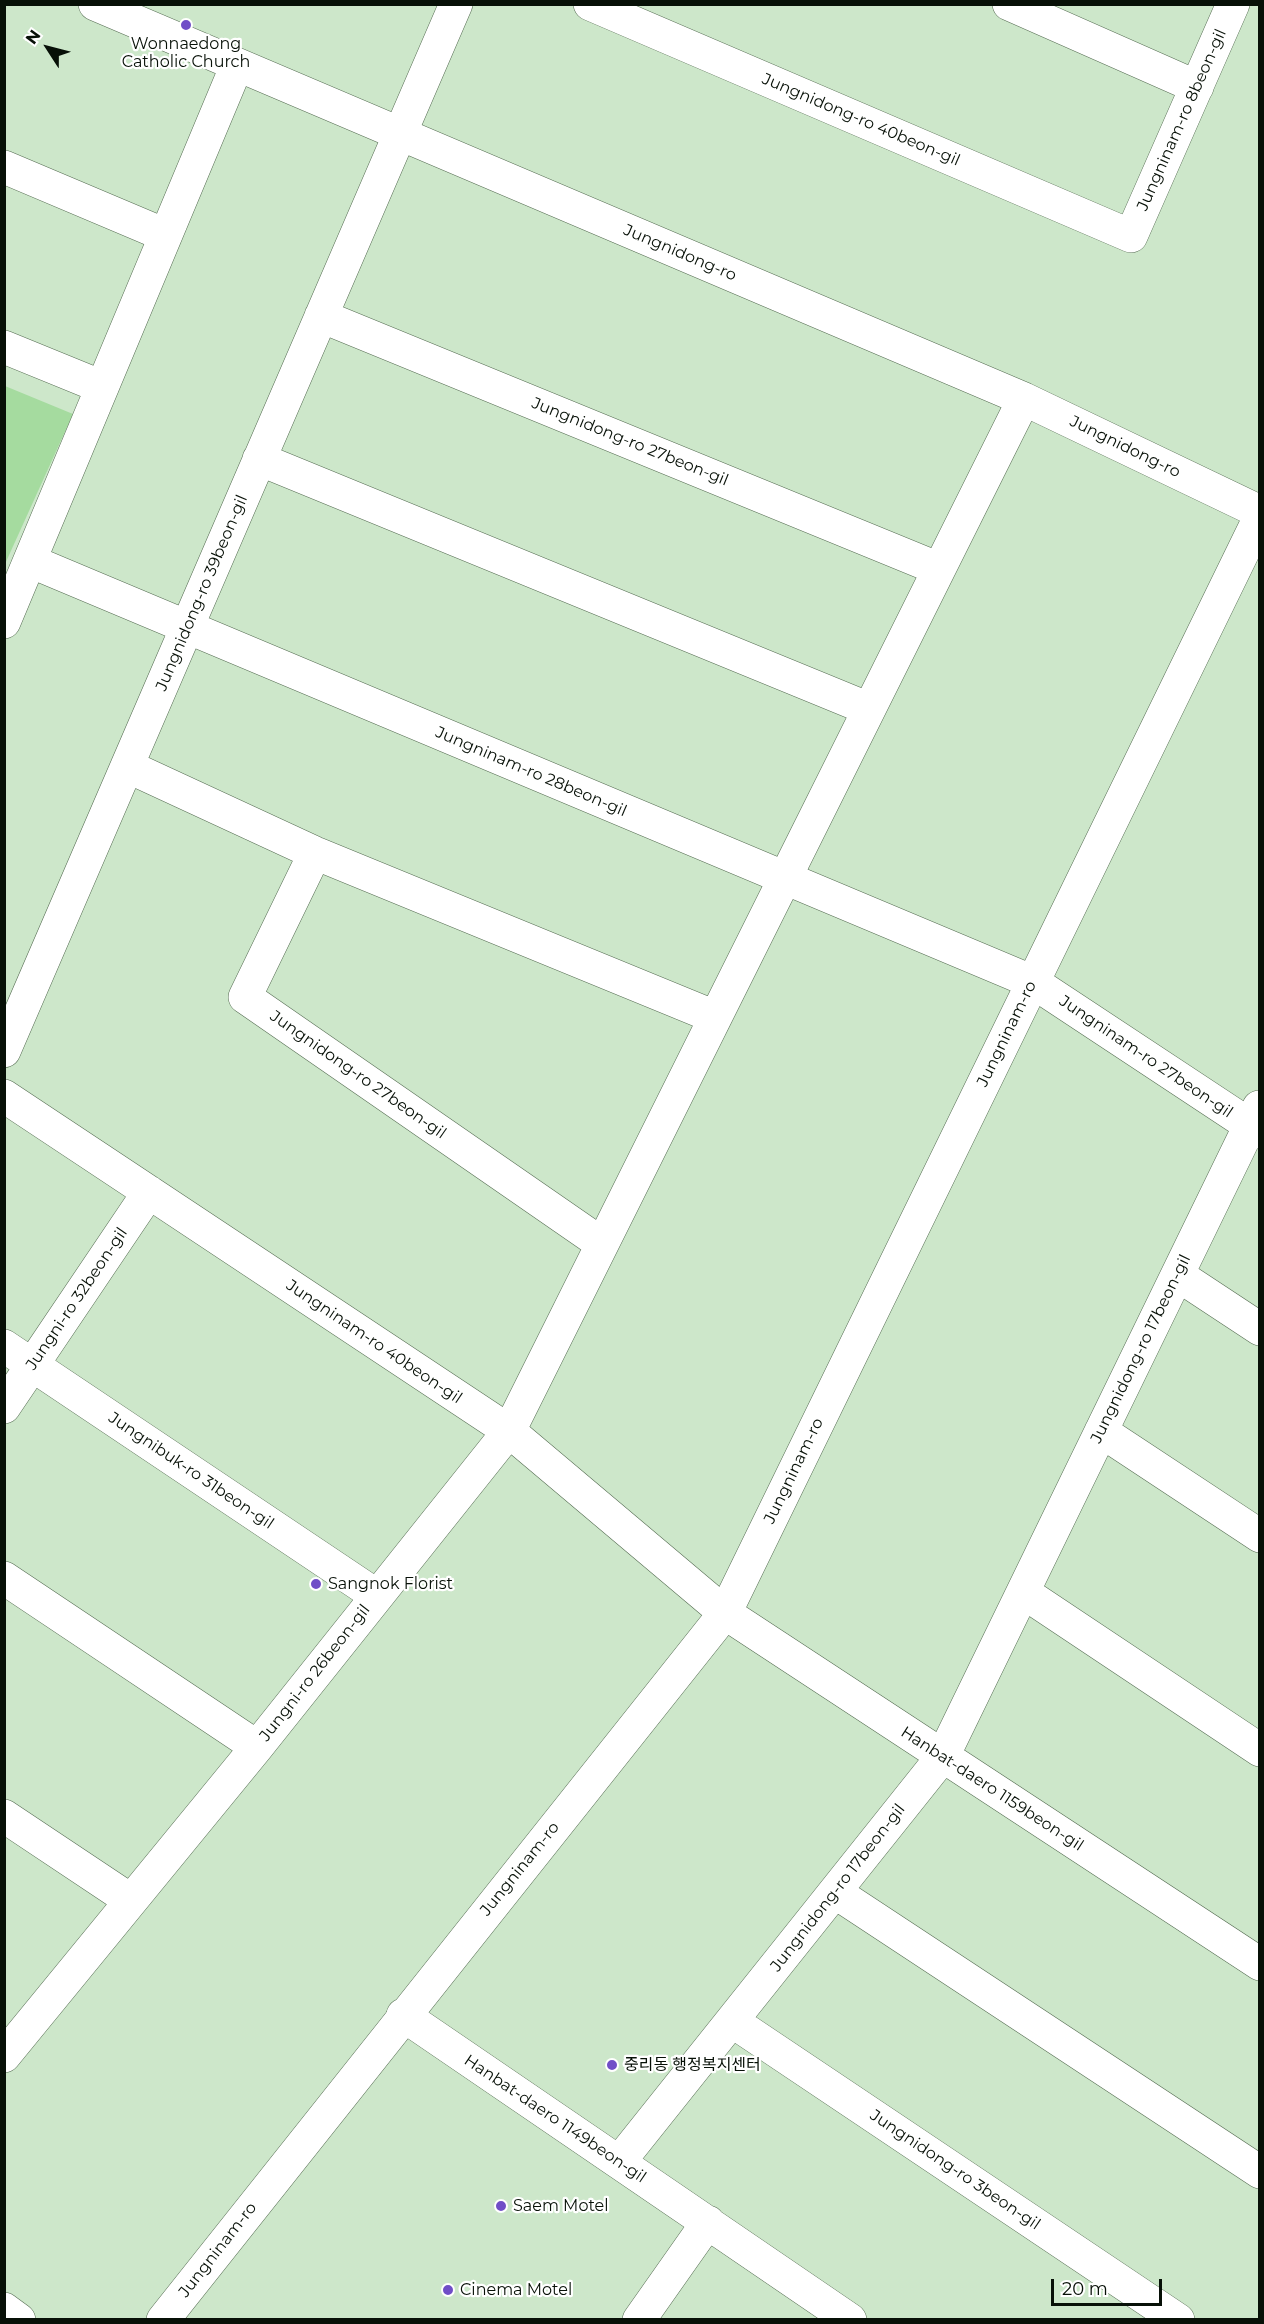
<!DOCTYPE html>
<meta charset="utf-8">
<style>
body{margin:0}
#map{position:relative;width:1264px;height:2324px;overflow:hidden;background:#cde7ca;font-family:Montserrat,sans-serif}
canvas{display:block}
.frame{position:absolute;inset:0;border:6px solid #071007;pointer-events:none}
.north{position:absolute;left:18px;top:18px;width:60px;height:60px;-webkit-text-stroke:4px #fff;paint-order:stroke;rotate:306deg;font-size:16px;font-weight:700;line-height:24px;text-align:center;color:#071007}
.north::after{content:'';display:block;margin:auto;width:21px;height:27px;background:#071007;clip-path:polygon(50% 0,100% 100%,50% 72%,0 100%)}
.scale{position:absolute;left:1051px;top:2279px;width:111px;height:27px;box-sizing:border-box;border:3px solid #071007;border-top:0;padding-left:8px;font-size:18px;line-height:21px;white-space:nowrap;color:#071007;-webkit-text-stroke:4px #fff;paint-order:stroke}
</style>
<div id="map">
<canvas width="1264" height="2324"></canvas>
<div class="frame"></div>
<div class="north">N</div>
<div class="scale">20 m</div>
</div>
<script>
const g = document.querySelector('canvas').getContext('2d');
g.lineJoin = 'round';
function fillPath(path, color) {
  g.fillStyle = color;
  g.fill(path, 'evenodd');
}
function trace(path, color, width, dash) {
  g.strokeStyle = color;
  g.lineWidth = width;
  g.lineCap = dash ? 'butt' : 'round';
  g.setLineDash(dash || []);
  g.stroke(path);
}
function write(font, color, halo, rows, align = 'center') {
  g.font = font + ' Montserrat,"Noto Sans KR",sans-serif';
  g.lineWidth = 4.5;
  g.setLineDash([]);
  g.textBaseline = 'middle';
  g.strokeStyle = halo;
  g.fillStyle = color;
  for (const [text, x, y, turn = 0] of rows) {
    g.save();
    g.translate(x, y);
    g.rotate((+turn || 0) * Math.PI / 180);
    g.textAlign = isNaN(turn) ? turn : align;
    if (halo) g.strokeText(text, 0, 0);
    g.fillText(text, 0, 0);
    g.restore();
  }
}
const green = new Path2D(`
 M 5,386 L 73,414 L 5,564 Z`);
const minor = new Path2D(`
 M 95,4 L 1024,399 L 1260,512
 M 590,4 L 1131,236 L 1233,4
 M 1009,4 L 1197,87
 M 4,167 L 165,235
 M 321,316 L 939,569
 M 4,347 L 102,387
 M 259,459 L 869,709
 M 30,561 L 1033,982 L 1260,1132
 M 4,622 L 237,65
 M 127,766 L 315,853 L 715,1017
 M 315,853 L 245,997 L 602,1244
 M 4,1051 L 456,4
 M 4,1096 L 509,1431 L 725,1613 L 1260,1964
 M 1178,1275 L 1260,1329
 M 4,1346 L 377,1596
 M 4,1407 L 149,1192
 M 1101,1431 L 1260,1536
 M 4,1578 L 257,1747
 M 1023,1592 L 1260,1750
 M 4,1816 L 130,1900
 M 835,1892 L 1260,2172
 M 403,2015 L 850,2320
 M 732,2021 L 1178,2320
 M 4,2056 L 257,1747 L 509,1431 L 1024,399
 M 619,2162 L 943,1756 L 1259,1107
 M 639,2320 L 708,2222`);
const major = new Path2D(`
 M 4,2309 L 19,2320
 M 163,2320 L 725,1613 L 1260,517`);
const markers = [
 [186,25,6,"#704ec7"],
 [316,1584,6,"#704ec7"],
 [612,2065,6,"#704ec7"],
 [501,2206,6,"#704ec7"],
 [448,2290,6,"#704ec7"]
];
const poiNames = [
 ["Wonnaedong",186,44,"center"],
 ["Catholic Church",186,62,"center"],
 ["Sangnok Florist",328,1584],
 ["중리동 행정복지센터",624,2065],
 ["Saem Motel",513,2206],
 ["Cinema Motel",460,2290]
];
const streetNames = [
 ["Jungnidong-ro 40beon-gil",861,120,23],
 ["Jungninam-ro 8beon-gil",1182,120,-66],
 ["Jungnidong-ro",680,253,23],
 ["Jungnidong-ro 27beon-gil",630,442,22],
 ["Jungnidong-ro",1125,447,26],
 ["Jungnidong-ro 39beon-gil",202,593,-67],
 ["Jungninam-ro 28beon-gil",531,772,23],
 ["Jungninam-ro",1007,1034,-64],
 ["Jungninam-ro 27beon-gil",1146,1057,34],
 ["Jungnidong-ro 27beon-gil",358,1075,35],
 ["Jungni-ro 32beon-gil",77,1299,-56],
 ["Jungninam-ro 40beon-gil",374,1342,34],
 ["Jungnidong-ro 17beon-gil",1141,1349,-64],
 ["Jungnibuk-ro 31beon-gil",191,1471,34],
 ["Jungninam-ro",794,1471,-64],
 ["Jungni-ro 26beon-gil",315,1673,-52],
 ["Hanbat-daero 1159beon-gil",992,1789,33],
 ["Jungninam-ro",520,1869,-51],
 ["Jungnidong-ro 17beon-gil",838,1888,-52],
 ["Hanbat-daero 1149beon-gil",555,2119,34],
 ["Jungnidong-ro 3beon-gil",955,2170,34],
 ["Jungninam-ro",218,2250,-52]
];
fillPath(green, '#a5db9f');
trace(minor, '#566d53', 34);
trace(major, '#566d53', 34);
trace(minor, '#fff', 33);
trace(major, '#fff', 33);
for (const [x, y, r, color] of markers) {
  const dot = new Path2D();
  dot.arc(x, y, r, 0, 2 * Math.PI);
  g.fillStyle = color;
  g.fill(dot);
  trace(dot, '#fff', 2);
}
write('16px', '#071007', '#fff', poiNames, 'left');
write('16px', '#071007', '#fff', streetNames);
</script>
